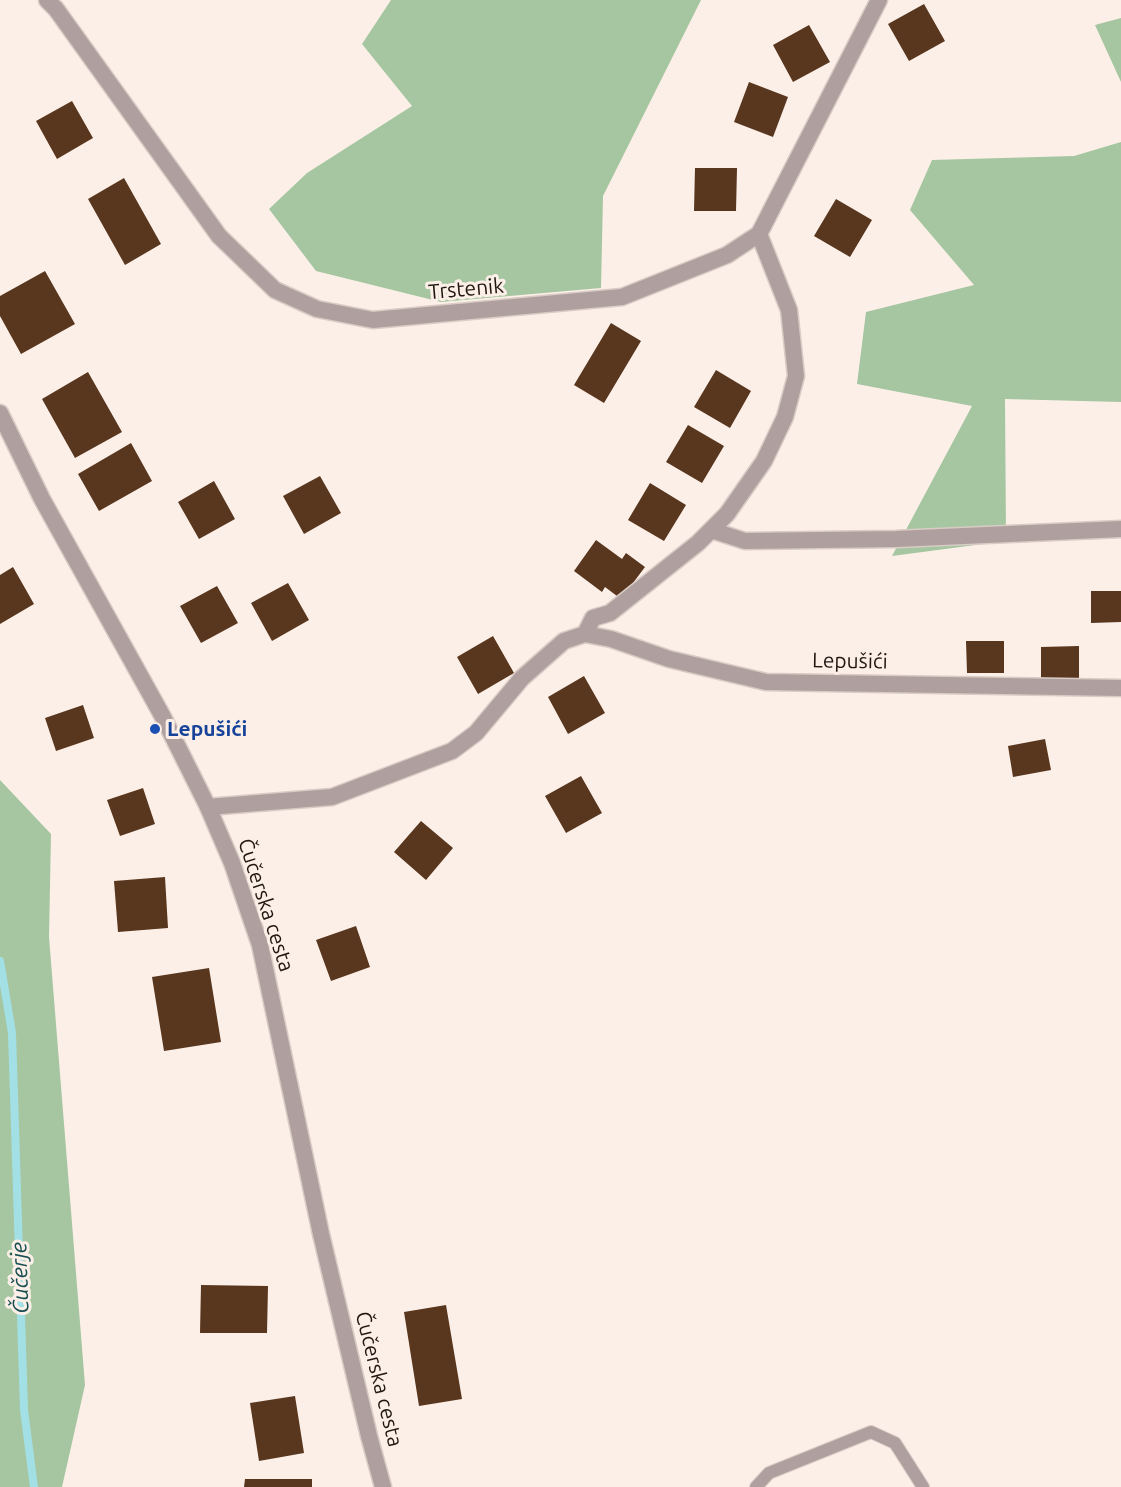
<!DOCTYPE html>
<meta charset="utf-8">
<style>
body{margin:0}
canvas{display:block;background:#fbefe7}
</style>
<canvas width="1121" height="1487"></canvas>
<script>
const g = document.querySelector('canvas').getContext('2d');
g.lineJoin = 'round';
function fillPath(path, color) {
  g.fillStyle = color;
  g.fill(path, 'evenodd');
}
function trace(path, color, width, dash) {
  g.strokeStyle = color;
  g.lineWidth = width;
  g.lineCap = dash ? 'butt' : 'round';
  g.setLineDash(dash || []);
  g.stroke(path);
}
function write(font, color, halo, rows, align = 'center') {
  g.font = font + ' Ubuntu,sans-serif';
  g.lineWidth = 6;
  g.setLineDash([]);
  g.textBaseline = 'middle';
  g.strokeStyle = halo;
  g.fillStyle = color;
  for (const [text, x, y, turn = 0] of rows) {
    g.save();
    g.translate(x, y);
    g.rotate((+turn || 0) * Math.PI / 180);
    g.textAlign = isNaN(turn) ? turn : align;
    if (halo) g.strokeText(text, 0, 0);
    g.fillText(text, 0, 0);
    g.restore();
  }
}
const forest = new Path2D(`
 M 391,0 L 701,0 L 603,196 L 601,288 L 441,302 L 316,271 L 269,209 L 307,173 L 412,106 L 362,44 Z
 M 1121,18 L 1121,82 L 1095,25 Z
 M 1121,142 L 1121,402 L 1005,399 L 1006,541 L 892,556 L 972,406 L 857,384 L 866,312 L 974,285 L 910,210 L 932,160 L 1074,156 Z
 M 0,780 L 51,834 L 49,937 L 85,1385 L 62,1487 L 0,1487 Z`);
const stream = new Path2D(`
 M 0,961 L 12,1033 L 24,1410 L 34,1487`);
const building = new Path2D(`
 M 924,4 L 945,41 L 909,61 L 888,24 Z
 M 809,25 L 830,62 L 793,82 L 773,45 Z
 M 749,82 L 788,97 L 773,137 L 734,122 Z
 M 72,101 L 93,138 L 57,159 L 36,121 Z
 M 695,168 L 737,168 L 736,211 L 694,211 Z
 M 124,178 L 161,244 L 125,265 L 88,199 Z
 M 836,199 L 872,220 L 850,257 L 814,236 Z
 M 45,271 L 75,324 L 21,354 L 0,316 L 0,296 Z
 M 611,323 L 641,341 L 604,403 L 574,385 Z
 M 716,370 L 751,391 L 730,428 L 694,407 Z
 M 88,372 L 122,432 L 75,458 L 42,399 Z
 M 688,425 L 724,446 L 702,483 L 666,462 Z
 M 131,443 L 152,481 L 99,511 L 78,474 Z
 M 320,476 L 341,513 L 304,534 L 283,496 Z
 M 214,481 L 235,519 L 199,539 L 178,502 Z
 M 650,483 L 686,505 L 664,541 L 628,520 Z
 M 596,540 L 622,559 L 626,553 L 645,567 L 621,599 L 605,587 L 602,592 L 574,571 Z
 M 13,567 L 34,604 L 0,624 L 0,575 Z
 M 288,583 L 309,620 L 272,641 L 251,603 Z
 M 217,586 L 238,623 L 201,643 L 180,606 Z
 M 1091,591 L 1121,591 L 1121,622 L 1091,623 Z
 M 493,636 L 514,673 L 478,694 L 457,657 Z
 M 966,641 L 1004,641 L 1004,673 L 967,673 Z
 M 1079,646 L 1079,678 L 1041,678 L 1041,647 Z
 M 584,676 L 605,713 L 568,734 L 548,697 Z
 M 83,705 L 94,738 L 56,751 L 45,718 Z
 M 1045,739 L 1051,770 L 1013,777 L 1008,746 Z
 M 581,776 L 602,813 L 566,833 L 545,796 Z
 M 143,788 L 155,824 L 120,836 L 107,800 Z
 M 421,821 L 453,848 L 426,880 L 394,852 Z
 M 165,877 L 168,928 L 118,932 L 114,881 Z
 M 356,926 L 370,967 L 331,981 L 316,940 Z
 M 209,968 L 221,1042 L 164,1051 L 152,977 Z
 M 201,1285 L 268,1286 L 267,1333 L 200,1333 Z
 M 446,1305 L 462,1399 L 419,1406 L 404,1312 Z
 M 295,1396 L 304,1453 L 259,1461 L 250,1403 Z
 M 245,1479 L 312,1479 L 312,1487 L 244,1487 Z`);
const service = new Path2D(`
 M 756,1487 L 769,1473 L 871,1432 L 895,1443 L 923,1487`);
const minor = new Path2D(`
 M 47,0 L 56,9 L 219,236 L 275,290 L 317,309 L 373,320 L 622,297 L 727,255 L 759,234 L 879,0
 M 711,530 L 745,541 L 896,539 L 1121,529
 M 585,634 L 593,618 L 610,613 L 698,543 L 727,514 L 764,461 L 785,417 L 796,376 L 789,310 L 759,234
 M 208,807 L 332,797 L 452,751 L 476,733 L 522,678 L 564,641 L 585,634 L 611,639 L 669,659 L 766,682 L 1121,688`);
const tertiary = new Path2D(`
 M 0,413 L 42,499 L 163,717 L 208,807 L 232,863 L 260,945 L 321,1234 L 369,1436 L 383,1487`);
const markers = [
 [155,729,6,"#1a4fb4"]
];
const streetNames = [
 ["Trstenik",466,289,-5],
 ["Lepušići",850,661,1],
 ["Čučerska cesta",266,905,72],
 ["Čučerska cesta",379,1379,76]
];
const transitNames = [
 ["Lepušići",167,729]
];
const waterNames = [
 ["Čučerje",20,1278,-92]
];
fillPath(forest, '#a6c6a1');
trace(stream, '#a3e0e5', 8);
fillPath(building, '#59361e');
trace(service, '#d8ccc5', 14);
trace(minor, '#d8ccc5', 19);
trace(tertiary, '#d8ccc5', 19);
trace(service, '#af9f9e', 12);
trace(minor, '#af9f9e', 16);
trace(tertiary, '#af9f9e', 16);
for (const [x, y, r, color] of markers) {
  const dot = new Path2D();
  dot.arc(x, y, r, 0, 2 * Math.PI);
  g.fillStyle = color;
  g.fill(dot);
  trace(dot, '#fbefe7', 2);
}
write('21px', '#211710', '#fbefe7', streetNames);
write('bold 21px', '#164399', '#fbefe7', transitNames, 'left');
write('italic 22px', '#194f52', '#fbefe7', waterNames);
</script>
